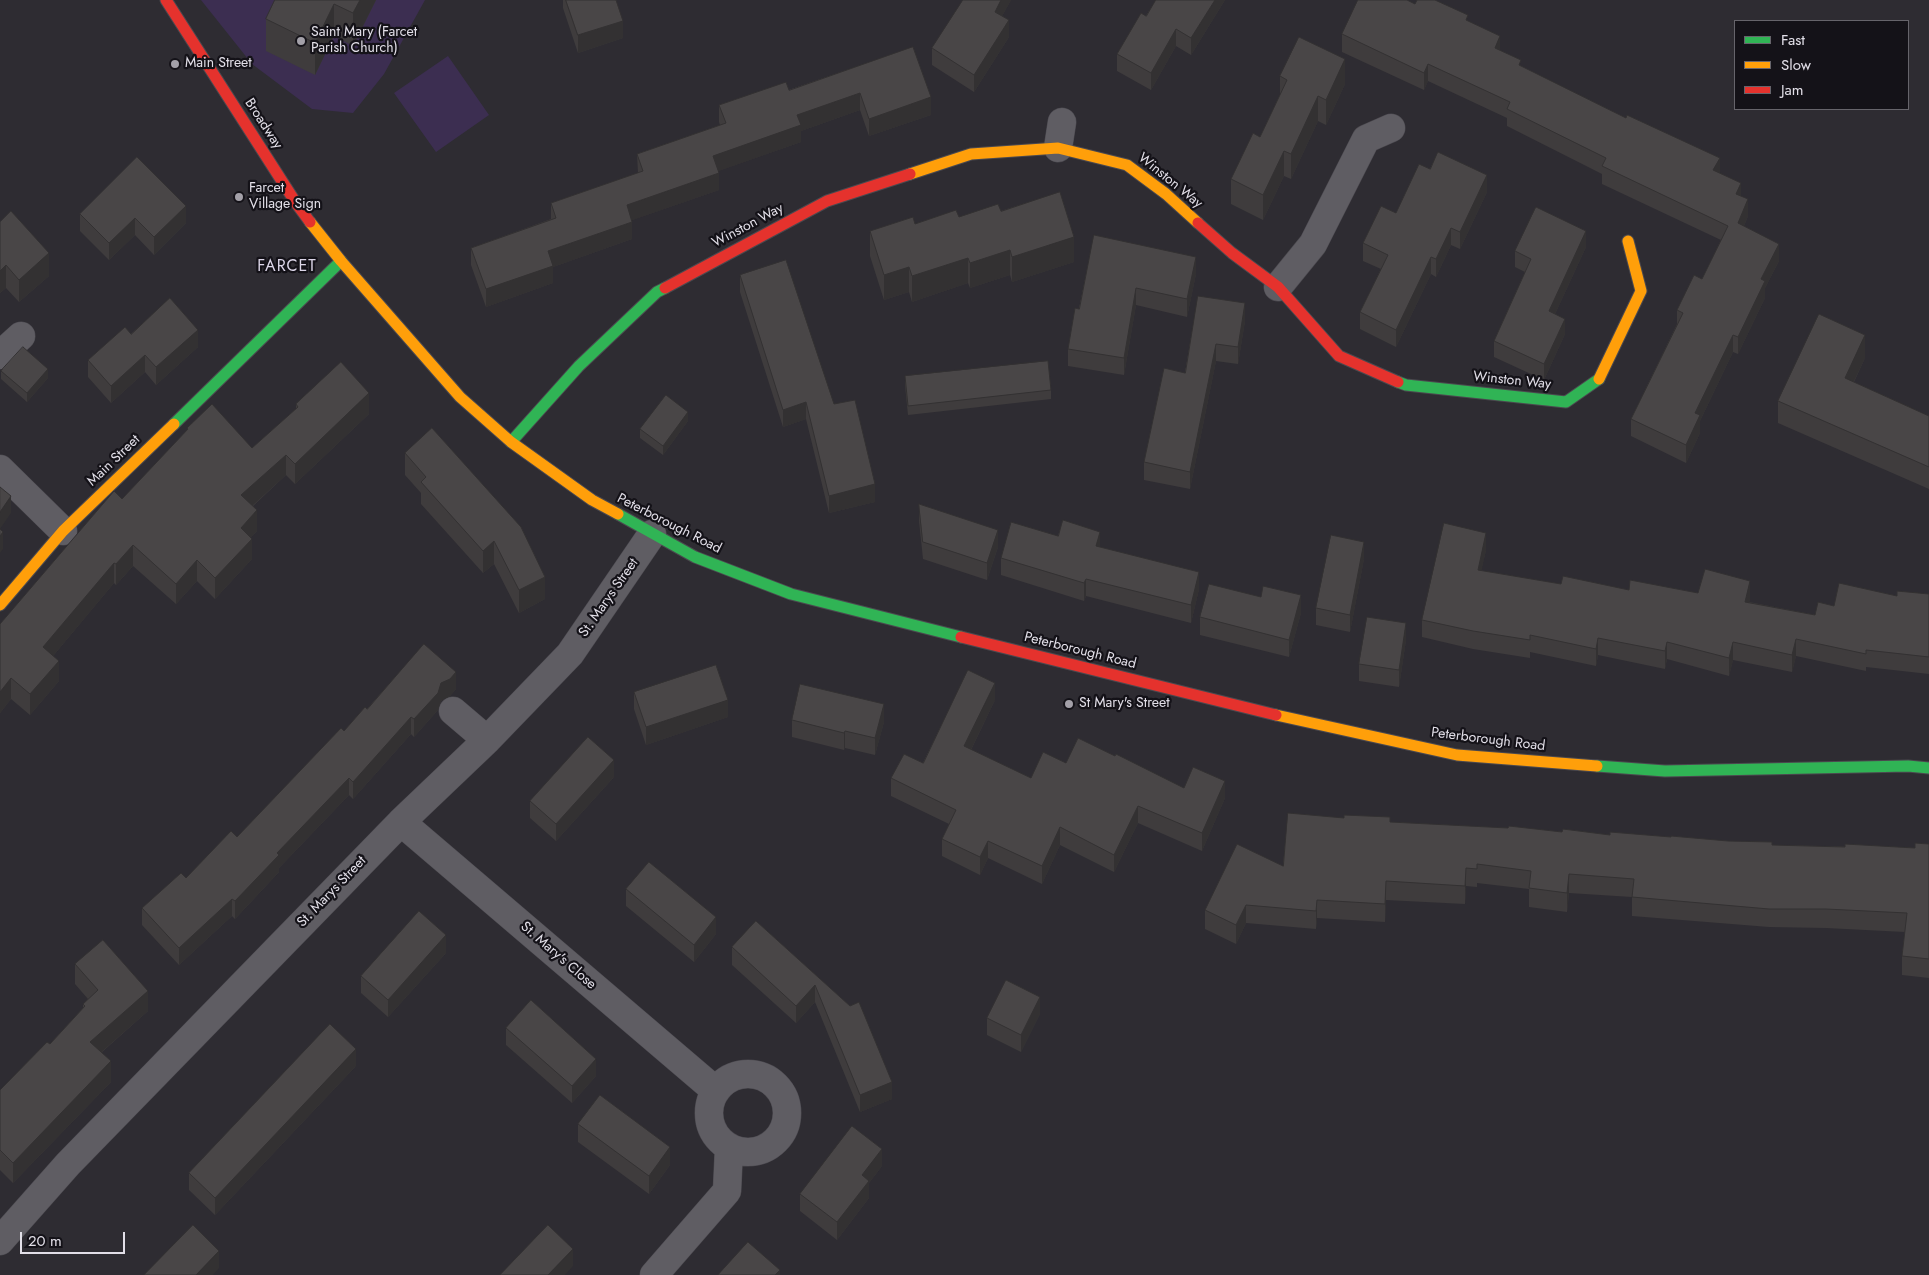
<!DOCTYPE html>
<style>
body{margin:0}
#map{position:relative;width:1929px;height:1275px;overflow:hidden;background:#2e2c32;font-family:Jost,sans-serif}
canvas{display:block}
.legend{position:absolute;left:1734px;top:20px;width:175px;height:90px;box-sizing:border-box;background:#141218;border:1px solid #66646b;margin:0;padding:6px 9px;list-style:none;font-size:15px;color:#e2dfe8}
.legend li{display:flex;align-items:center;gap:10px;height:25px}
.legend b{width:25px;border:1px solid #66646b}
.scale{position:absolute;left:20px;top:1232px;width:105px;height:22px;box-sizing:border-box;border:2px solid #e2dfe8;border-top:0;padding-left:6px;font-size:15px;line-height:18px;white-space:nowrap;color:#e2dfe8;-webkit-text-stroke:4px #141218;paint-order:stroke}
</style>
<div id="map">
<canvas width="1929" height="1275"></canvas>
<ul class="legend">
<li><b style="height:6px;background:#30b455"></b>Fast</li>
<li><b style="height:6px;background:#ff9f0a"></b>Slow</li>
<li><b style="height:6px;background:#e5322d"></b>Jam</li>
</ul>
<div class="scale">20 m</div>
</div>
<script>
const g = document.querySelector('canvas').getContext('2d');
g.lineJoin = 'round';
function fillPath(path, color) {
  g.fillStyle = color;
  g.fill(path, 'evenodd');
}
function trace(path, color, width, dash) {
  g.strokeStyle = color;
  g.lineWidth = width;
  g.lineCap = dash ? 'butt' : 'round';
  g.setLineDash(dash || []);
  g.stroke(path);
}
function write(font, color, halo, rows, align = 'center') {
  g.font = font + ' Jost,sans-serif';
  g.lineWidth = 4.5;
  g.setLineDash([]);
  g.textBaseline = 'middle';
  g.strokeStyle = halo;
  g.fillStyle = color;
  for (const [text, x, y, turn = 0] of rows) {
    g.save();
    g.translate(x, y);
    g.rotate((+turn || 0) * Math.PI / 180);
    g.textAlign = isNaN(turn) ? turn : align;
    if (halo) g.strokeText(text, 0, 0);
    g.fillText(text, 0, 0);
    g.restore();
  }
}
const green = new Path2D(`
 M 201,0 L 425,0 L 384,74 L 353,113 L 312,109 L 252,64 Z
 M 448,56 L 489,115 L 436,152 L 394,93 Z`);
const street = new Path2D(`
 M 1058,148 L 1062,122
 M 1278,287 L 1313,244 L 1366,139 L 1391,128
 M 0,355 L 21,336
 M 0,469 L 63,531
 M 453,711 L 487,740
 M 401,822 L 716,1091
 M709 1113a39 39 0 1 1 78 0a39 39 0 1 1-78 0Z
 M 0,1241 L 68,1164 L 401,822 L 487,740 L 570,654 L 652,534
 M 654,1275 L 727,1191 L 729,1148`);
const fast = new Path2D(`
 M 1398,382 L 1406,385 L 1566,402 L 1599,379
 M 174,424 L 341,261
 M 511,442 L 579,366 L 657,292 L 665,288
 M 618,514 L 695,557 L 791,594 L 961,637
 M 1597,766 L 1665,771 L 1908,766 L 1929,768`);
const slow = new Path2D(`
 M 910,174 L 971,154 L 1058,148 L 1127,165 L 1166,194 L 1198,223
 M 310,222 L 341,261 L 460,397 L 511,442 L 592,500 L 618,514
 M 1599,379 L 1641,291 L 1628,241
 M 0,605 L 63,531 L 174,424
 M 1276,715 L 1457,755 L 1597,766`);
const jam = new Path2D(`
 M 166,0 L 296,203 L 310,222
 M 1198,223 L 1232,253 L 1278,287 L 1339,356 L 1398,382
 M 665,288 L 827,201 L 910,174
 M 961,637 L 1276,715`);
const wall = new Path2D(`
 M 275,0 L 376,0 L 353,46 L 334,36 L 315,75 L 266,51 L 266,19 Z
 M 563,0 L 616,0 L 623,38 L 578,53 L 563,8 Z
 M 1011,0 L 1002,16 L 1009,37 L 974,92 L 932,65 L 932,48 Z
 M 1156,0 L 1225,0 L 1191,55 L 1176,46 L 1151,90 L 1117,71 L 1117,54 L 1146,16 Z
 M 1415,4 L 1468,21 L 1500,51 L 1521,66 L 1720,173 L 1741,196 L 1748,216 L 1744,226 L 1779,261 L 1765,288 L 1765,298 L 1738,354 L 1733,352 L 1700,421 L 1700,433 L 1686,463 L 1631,436 L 1631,419 L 1677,324 L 1677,310 L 1702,279 L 1721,240 L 1602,184 L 1602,174 L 1507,126 L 1507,118 L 1428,81 L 1424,90 L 1342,52 L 1342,34 Z
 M 913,47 L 931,115 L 869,136 L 860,110 L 801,131 L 801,142 L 718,171 L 719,190 L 632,220 L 632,239 L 553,267 L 553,283 L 486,307 L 471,265 L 471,248 L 551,219 L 551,203 L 638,173 L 637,154 L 720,125 L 719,122 L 719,105 L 789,90 Z
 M 1280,76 L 1345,84 L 1326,125 L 1318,121 L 1291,179 L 1284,176 L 1263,220 L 1231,204 L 1231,179 L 1260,137 L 1280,95 Z
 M 137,157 L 186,223 L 154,255 L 135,235 L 109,260 L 80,231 L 80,214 Z
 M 1430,169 L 1487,192 L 1460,249 L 1451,245 L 1436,277 L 1431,274 L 1396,347 L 1360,329 L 1360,312 L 1381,269 L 1363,261 L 1363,243 L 1396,213 Z
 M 1001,211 L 1074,262 L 1012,282 L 1010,275 L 970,288 L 968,283 L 912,302 L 909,292 L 884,300 L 870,256 L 870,231 Z
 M 0,222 L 49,276 L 19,302 L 6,288 L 0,293 Z
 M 1094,235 L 1196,274 L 1187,317 L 1136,305 L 1124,375 L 1068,366 L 1068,349 L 1079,309 Z
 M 1586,247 L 1555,314 L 1565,334 L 1544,380 L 1494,357 L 1494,341 L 1525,272 L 1515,267 L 1515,251 Z
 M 740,275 L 834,404 L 875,502 L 829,513 L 806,419 L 783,427 L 740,292 Z
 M 1198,296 L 1245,321 L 1238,364 L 1216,361 L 1190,489 L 1144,480 L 1144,462 L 1185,373 Z
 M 131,334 L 198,347 L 156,385 L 145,372 L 111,403 L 88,377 L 88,360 Z
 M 1865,358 L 1854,382 L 1929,416 L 1929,489 L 1778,423 L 1778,401 Z
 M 1,371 L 48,378 L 27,402 L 1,379 Z
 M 905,376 L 1051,390 L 1051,399 L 908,415 L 905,385 Z
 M 296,404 L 369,414 L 295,484 L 286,475 L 253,506 L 257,531 L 251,537 L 252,559 L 215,599 L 197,581 L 176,604 L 133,566 L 116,585 L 114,583 L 53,656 L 59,681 L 30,715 L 11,699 L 0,713 L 0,624 L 122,499 L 187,431 L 187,428 L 252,448 L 296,409 Z
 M 688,421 L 663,455 L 640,438 L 640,429 Z
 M 405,453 L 545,577 L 545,599 L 519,613 L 494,564 L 483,573 L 421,504 L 421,493 L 405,475 Z
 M 919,504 L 998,547 L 987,580 L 923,559 L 919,521 Z
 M 1058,536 L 1100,547 L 1199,589 L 1191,623 L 1086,596 L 1084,601 L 1001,575 L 1001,558 Z
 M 1486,550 L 1481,571 L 1561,584 L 1629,590 L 1698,593 L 1750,599 L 1749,602 L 1815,615 L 1834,606 L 1897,596 L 1929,594 L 1929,674 L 1866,667 L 1866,671 L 1796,656 L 1792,672 L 1733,660 L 1729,676 L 1667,659 L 1665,669 L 1598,655 L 1596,666 L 1530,652 L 1530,658 L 1473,649 L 1422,637 L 1422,620 Z
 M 1364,559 L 1350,632 L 1316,625 L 1316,608 Z
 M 1301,613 L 1289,657 L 1200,635 L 1200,617 Z
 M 1406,640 L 1399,687 L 1359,681 L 1359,664 Z
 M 456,689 L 450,696 L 441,701 L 438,710 L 414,737 L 411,734 L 353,799 L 349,795 L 279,868 L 279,872 L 235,919 L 232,916 L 179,965 L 142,925 L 142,908 L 186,878 L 237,837 L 367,709 Z
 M 634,692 L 728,717 L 646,745 L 634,709 Z
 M 995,700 L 971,750 L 1031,778 L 1066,763 L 1225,798 L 1202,851 L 1138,823 L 1114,872 L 1060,845 L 1042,884 L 988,858 L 980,875 L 942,856 L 942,839 L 949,824 L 891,796 L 891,778 L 923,763 Z
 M 792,720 L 884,722 L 875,755 L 845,748 L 844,750 L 792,737 Z
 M 614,777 L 556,841 L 530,818 L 530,801 Z
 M 1390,822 L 1772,845 L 1915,848 L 1929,844 L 1929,978 L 1902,975 L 1902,956 L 1905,932 L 1826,928 L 1769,927 L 1632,916 L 1632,897 L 1569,893 L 1567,912 L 1529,907 L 1529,889 L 1477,883 L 1477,887 L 1466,886 L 1465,904 L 1386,900 L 1385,922 L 1317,918 L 1316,929 L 1246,923 L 1236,944 L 1205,929 L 1205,910 L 1283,866 Z
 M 626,889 L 716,934 L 694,962 L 626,906 Z
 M 756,921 L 850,1006 L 892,1099 L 860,1112 L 815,1002 L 796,1023 L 732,965 L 732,947 Z
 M 446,953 L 388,1017 L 361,993 L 361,976 Z
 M 75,964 L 148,1011 L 102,1052 L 111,1082 L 13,1183 L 0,1170 L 0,1090 L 50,1044 L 83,1008 L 83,1004 L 88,999 L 75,984 Z
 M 1040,1014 L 1021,1052 L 987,1035 L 987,1018 Z
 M 506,1028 L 596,1076 L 572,1103 L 506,1045 Z
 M 356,1066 L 215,1215 L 189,1190 L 189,1173 Z
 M 578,1124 L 670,1165 L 649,1194 L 578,1142 Z
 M 882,1166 L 869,1183 L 869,1198 L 837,1240 L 800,1211 L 800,1194 Z`);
const shadedWall = new Path2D(`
 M 360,0 L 376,0 L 353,46 L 353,13 Z
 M 1001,0 L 1011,0 L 995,29 L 995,12 Z
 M 1215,0 L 1225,0 L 1191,55 L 1191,38 Z
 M 334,4 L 334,36 L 315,75 L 315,43 Z
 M 1009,20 L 1009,37 L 974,92 L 974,75 Z
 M 623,21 L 623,38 L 578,53 L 578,35 Z
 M 1176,29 L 1176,46 L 1151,90 L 1151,73 Z
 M 1500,36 L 1500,53 L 1495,48 Z
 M 1345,59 L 1345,84 L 1326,125 L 1326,100 Z
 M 1428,64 L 1428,81 L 1424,90 L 1424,73 Z
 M 860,93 L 860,110 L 801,131 L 801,142 L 713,173 L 713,156 L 797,115 Z
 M 1318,96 L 1318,121 L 1291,179 L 1291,154 Z
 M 931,97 L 931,115 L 869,136 L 869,119 Z
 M 1284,151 L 1284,176 L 1263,220 L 1263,195 Z
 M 1720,158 L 1720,175 L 1713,170 Z
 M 719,173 L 719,190 L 627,222 L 627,205 Z
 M 1487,175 L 1487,192 L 1460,249 L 1460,232 Z
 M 1741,183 L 1741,201 L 1736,194 Z
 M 1748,199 L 1748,216 L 1738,241 L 1738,223 Z
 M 186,206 L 186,223 L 154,255 L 154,237 Z
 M 135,218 L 135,235 L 109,260 L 109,243 Z
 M 632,222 L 632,239 L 553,267 L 553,283 L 486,307 L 486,289 L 548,251 Z
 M 1451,228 L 1451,245 L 1436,277 L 1436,259 Z
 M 1586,231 L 1586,247 L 1549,327 L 1549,311 Z
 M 1074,237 L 1074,262 L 1012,282 L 1012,257 Z
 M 1779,244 L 1779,261 L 1765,288 L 1765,298 L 1738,354 L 1738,337 L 1761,279 Z
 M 1010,250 L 1010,275 L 970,288 L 970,263 Z
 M 49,253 L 49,276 L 19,302 L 19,280 Z
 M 1196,257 L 1196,274 L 1187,317 L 1187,299 Z
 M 1431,257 L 1431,274 L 1396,347 L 1396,330 Z
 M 968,258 L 968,283 L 912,302 L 912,276 Z
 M 6,265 L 6,288 L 0,293 L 0,271 Z
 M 909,267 L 909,292 L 884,300 L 884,275 Z
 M 1136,288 L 1136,305 L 1124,375 L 1124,358 Z
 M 1245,303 L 1245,321 L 1238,364 L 1238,347 Z
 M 1565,319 L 1565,334 L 1544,380 L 1544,364 Z
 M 198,330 L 198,347 L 156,385 L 156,367 Z
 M 1733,335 L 1733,352 L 1700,421 L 1700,433 L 1686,463 L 1686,445 L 1695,413 Z
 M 1865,335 L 1865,358 L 1845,400 L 1845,378 Z
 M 1216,344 L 1216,361 L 1190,489 L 1190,472 Z
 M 145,355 L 145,372 L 111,403 L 111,386 Z
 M 48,369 L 48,378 L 27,402 L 27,393 Z
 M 369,393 L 369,414 L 295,484 L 295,464 Z
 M 806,402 L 806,419 L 783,427 L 783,410 Z
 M 688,412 L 688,421 L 663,455 L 663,446 Z
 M 286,455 L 286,475 L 241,516 L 241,495 Z
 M 875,484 L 875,502 L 829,513 L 829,496 Z
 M 11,496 L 11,513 L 0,529 L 0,512 Z
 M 257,510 L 257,531 L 241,548 L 241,528 Z
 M 998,530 L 998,547 L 987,580 L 987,563 Z
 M 3,532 L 3,549 L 0,553 L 0,536 Z
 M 1100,532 L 1100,549 L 1096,546 Z
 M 1486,533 L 1486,550 L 1478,588 L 1478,570 Z
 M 252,539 L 252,559 L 215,599 L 215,578 Z
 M 494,541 L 494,564 L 483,573 L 483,551 Z
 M 1364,542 L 1364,559 L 1350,632 L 1350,615 Z
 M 133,545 L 133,566 L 116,585 L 116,564 Z
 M 197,560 L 197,581 L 176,604 L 176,584 Z
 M 114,563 L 114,583 L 43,668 L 43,647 Z
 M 1199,572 L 1199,589 L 1191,623 L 1191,605 Z
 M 545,577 L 545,599 L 519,613 L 519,590 Z
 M 1086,579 L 1086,596 L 1084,601 L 1084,583 Z
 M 1750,581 L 1750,599 L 1745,619 L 1745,602 Z
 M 1301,595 L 1301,613 L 1289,657 L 1289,640 Z
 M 1406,623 L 1406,640 L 1399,687 L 1399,670 Z
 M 1598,638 L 1598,655 L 1596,666 L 1596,649 Z
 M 1796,639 L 1796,656 L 1792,672 L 1792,655 Z
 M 1667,642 L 1667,659 L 1665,669 L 1665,651 Z
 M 1733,642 L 1733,660 L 1729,676 L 1729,658 Z
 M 59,661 L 59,681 L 30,715 L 30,694 Z
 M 456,672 L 456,689 L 450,696 L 441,701 L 438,710 L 414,737 L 414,719 L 441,683 Z
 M 11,678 L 11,699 L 0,713 L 0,692 Z
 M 995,683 L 995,700 L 964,764 L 964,746 Z
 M 728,700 L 728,717 L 646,745 L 646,727 Z
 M 884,704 L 884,722 L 875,755 L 875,738 Z
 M 411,717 L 411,734 L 353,799 L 353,782 Z
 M 845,731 L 845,748 L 844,750 L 844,733 Z
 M 614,760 L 614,777 L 556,841 L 556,824 Z
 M 349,778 L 349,795 L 279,868 L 279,872 L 235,919 L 235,901 L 277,853 Z
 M 1225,781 L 1225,798 L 1202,851 L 1202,833 Z
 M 1138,806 L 1138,823 L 1114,872 L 1114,855 Z
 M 1060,827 L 1060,845 L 1042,884 L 1042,866 Z
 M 988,841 L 988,858 L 980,875 L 980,857 Z
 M 1466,868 L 1466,886 L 1465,904 L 1465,886 Z
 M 1569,874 L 1569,893 L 1567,912 L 1567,893 Z
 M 1386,881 L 1386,900 L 1385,922 L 1385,904 Z
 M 232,899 L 232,916 L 179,965 L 179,948 Z
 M 1317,900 L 1317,918 L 1316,929 L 1316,911 Z
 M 1246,905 L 1246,923 L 1236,944 L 1236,925 Z
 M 716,917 L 716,934 L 694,962 L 694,945 Z
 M 446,935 L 446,953 L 388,1017 L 388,1000 Z
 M 815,985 L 815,1002 L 796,1023 L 796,1006 Z
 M 148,991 L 148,1011 L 90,1062 L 90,1042 Z
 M 1040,997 L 1040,1014 L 1021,1052 L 1021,1035 Z
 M 356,1049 L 356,1066 L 215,1215 L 215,1198 Z
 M 596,1059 L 596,1076 L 572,1103 L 572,1086 Z
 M 111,1061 L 111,1082 L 13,1183 L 13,1163 Z
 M 892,1082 L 892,1099 L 860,1112 L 860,1095 Z
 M 670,1147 L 670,1165 L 649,1194 L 649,1176 Z
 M 882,1149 L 882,1166 L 869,1183 L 869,1198 L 837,1240 L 837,1222 L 862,1175 Z
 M 573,1249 L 573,1266 L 565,1275 L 548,1275 Z
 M 219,1251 L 219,1268 L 213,1275 L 196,1275 Z
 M 780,1270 L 780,1275 L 775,1275 Z`);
const building = new Path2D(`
 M 275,0 L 360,0 L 353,13 L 334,4 L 315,43 L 266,19 Z
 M 566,0 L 616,0 L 623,21 L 578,35 Z
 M 963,0 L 1001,0 L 995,12 L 1009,20 L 974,75 L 932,48 Z
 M 1156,0 L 1215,0 L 1191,38 L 1176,29 L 1151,73 L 1117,54 L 1141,13 L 1146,16 Z
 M 1358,0 L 1407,0 L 1415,4 L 1417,0 L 1435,0 L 1468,15 L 1466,20 L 1500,36 L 1495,48 L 1521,60 L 1519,65 L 1626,118 L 1627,115 L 1720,158 L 1713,170 L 1741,183 L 1736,194 L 1748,199 L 1738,223 L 1779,244 L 1761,279 L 1765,281 L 1738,337 L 1733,335 L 1695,413 L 1700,415 L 1686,445 L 1631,419 L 1683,313 L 1677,310 L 1694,275 L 1702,279 L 1728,226 L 1602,166 L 1606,158 L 1507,109 L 1510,102 L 1428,64 L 1424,73 L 1342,34 Z
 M 1299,37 L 1345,59 L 1326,100 L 1318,96 L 1291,154 L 1284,151 L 1263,195 L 1231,179 L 1253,133 L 1260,137 L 1287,80 L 1280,76 Z
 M 913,47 L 931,97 L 869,119 L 860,93 L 797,115 L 801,125 L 713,156 L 719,173 L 627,205 L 632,222 L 548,251 L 553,266 L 486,289 L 471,248 L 556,218 L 551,203 L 643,171 L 637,154 L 726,123 L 719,105 L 786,82 L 789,90 Z
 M 1438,152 L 1487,175 L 1460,232 L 1451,228 L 1436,259 L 1431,257 L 1396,330 L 1360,312 L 1388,255 L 1363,243 L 1381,206 L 1396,213 L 1419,164 L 1430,169 Z
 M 137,157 L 186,206 L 154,237 L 135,218 L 109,243 L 80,214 Z
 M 1060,192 L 1074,237 L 1012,257 L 1010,250 L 970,263 L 968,258 L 912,276 L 909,267 L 884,275 L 870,231 L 913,217 L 915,224 L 956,210 L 959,217 L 998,204 L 1001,211 Z
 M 1536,207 L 1586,231 L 1549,311 L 1565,319 L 1544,364 L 1494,341 L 1531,259 L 1515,251 Z
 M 11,211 L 49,253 L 19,280 L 6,265 L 0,271 L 0,222 Z
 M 1094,235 L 1196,257 L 1187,299 L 1136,288 L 1124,358 L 1068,349 L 1075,308 L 1079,309 Z
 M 786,260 L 834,404 L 855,400 L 875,484 L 829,496 L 806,402 L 783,410 L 740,275 Z
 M 1198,296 L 1245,303 L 1238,347 L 1216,344 L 1190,472 L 1144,462 L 1164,368 L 1185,373 Z
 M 170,298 L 198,330 L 156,367 L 145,355 L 111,386 L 88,360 L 125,327 L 131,334 Z
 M 1819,314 L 1865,335 L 1845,378 L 1929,416 L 1929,467 L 1778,401 Z
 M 23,347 L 48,369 L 27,393 L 1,371 Z
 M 1048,361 L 1051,390 L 908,406 L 905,376 Z
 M 341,362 L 369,393 L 295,464 L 286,455 L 241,495 L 257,510 L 241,528 L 252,539 L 215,578 L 197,560 L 176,584 L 133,545 L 116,564 L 114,563 L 43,647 L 59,661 L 30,694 L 11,678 L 0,692 L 0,624 L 114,491 L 122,499 L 188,429 L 187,428 L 212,404 L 252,448 L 298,407 L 296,404 Z
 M 666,395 L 688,412 L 663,446 L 640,429 Z
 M 432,428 L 521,527 L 545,577 L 519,590 L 494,541 L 483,551 L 421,482 L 426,477 L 405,453 Z
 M 0,487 L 11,496 L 0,512 Z
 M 919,504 L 998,530 L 987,563 L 923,542 Z
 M 1063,520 L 1100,532 L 1096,546 L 1199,572 L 1191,605 L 1086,579 L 1084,583 L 1001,558 L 1011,522 L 1058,536 Z
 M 1444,523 L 1486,533 L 1478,570 L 1561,584 L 1563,576 L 1629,590 L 1630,580 L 1698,593 L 1705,569 L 1750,581 L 1745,602 L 1815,615 L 1818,602 L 1834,606 L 1839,583 L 1897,596 L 1897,591 L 1929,594 L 1929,657 L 1866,650 L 1866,654 L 1796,639 L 1792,655 L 1733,642 L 1729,658 L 1667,642 L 1665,651 L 1598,638 L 1596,649 L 1530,635 L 1530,640 L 1473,631 L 1422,620 Z
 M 0,529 L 3,532 L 0,536 Z
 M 1331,535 L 1364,542 L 1350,615 L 1316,608 Z
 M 1209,584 L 1261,597 L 1263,586 L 1301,595 L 1289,640 L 1200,617 Z
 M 1367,617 L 1406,623 L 1399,670 L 1359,664 Z
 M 424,644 L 456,672 L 450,679 L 441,683 L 438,693 L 414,719 L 411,717 L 353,782 L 349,778 L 277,853 L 279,855 L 235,901 L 232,899 L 179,948 L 142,908 L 181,873 L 186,878 L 231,831 L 237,837 L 341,728 L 344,731 L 365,707 L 367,709 Z
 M 716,665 L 728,700 L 646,727 L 634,692 Z
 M 968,670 L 995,683 L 964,746 L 1031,778 L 1043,752 L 1066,763 L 1078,738 L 1115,756 L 1116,754 L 1184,788 L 1193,767 L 1225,781 L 1202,833 L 1138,806 L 1114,855 L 1060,827 L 1042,866 L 988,841 L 980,857 L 942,839 L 956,810 L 891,778 L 904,754 L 923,763 Z
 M 800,684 L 884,704 L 875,738 L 845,731 L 844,733 L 792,720 Z
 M 588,737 L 614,760 L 556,824 L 530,801 Z
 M 1288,813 L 1344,818 L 1344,815 L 1390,817 L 1390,822 L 1508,828 L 1509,826 L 1562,832 L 1563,829 L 1610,835 L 1610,832 L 1671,837 L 1671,836 L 1728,841 L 1772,842 L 1772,845 L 1845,847 L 1845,844 L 1915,848 L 1915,843 L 1929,844 L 1929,959 L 1902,956 L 1907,913 L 1826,909 L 1769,909 L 1632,897 L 1634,879 L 1569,874 L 1567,893 L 1529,888 L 1531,871 L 1477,864 L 1477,869 L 1466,868 L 1465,886 L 1386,881 L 1385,904 L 1317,900 L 1316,911 L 1246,905 L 1236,925 L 1205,910 L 1237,844 L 1283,866 Z
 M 649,862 L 716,917 L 694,945 L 626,889 Z
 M 419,911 L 446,935 L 388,1000 L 361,976 Z
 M 756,921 L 850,1006 L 859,1002 L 892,1082 L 860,1095 L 815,985 L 796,1006 L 732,947 Z
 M 103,940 L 148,991 L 90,1042 L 111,1061 L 13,1163 L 0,1150 L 0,1090 L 47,1042 L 50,1044 L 85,1006 L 83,1004 L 98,990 L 75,964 Z
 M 1006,980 L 1040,997 L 1021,1035 L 987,1018 Z
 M 531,1000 L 596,1059 L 572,1086 L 506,1028 Z
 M 330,1024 L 356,1049 L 215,1198 L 189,1173 Z
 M 600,1095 L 670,1147 L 649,1176 L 578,1124 Z
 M 852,1126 L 882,1149 L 862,1175 L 869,1181 L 837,1222 L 800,1194 Z
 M 193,1225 L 219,1251 L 196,1275 L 144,1275 Z
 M 548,1225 L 573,1249 L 548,1275 L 500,1275 Z
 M 748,1242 L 780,1270 L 775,1275 L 718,1275 Z`);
const markers = [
 [301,41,5,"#a3a0a8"],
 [175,64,5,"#a3a0a8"],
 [239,197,5,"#a3a0a8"],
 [1069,704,5,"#a3a0a8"]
];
const poiNames = [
 ["Saint Mary (Farcet",311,33],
 ["Parish Church)",311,49],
 ["Main Street",185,64],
 ["Farcet",249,189],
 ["Village Sign",249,205],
 ["St Mary's Street",1079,704]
];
const streetNames = [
 ["Broadway",263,124,57],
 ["Winston Way",1170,181,39],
 ["Winston Way",748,226,-28],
 ["Winston Way",1512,381,6],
 ["Main Street",114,461,-44],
 ["Peterborough Road",669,524,27],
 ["St. Marys Street",609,598,-55],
 ["Peterborough Road",1080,651,14],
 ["Peterborough Road",1488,740,7],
 ["St. Marys Street",332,892,-46],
 ["St. Mary's Close",558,956,41]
];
const quarterNames = [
 ["FARCET",287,267]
];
fillPath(green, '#3c2e51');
trace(street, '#4b494f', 29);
trace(fast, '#4b494f', 13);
trace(slow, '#4b494f', 13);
trace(jam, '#4b494f', 13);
trace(street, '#5f5d63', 28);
trace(fast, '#30b455', 11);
trace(slow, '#ff9f0a', 11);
trace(jam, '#e5322d', 11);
fillPath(wall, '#3f3c3d');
fillPath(shadedWall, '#333132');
fillPath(building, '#494647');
trace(building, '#333132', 1);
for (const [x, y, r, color] of markers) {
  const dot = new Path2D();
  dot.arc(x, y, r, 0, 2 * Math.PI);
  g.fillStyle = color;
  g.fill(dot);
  trace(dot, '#141218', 2);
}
write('14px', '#e2dfe8', '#141218', poiNames, 'left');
write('14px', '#e2dfe8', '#141218', streetNames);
g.letterSpacing = '1px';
write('16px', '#dcd6e8', '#141218', quarterNames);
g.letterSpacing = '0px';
</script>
